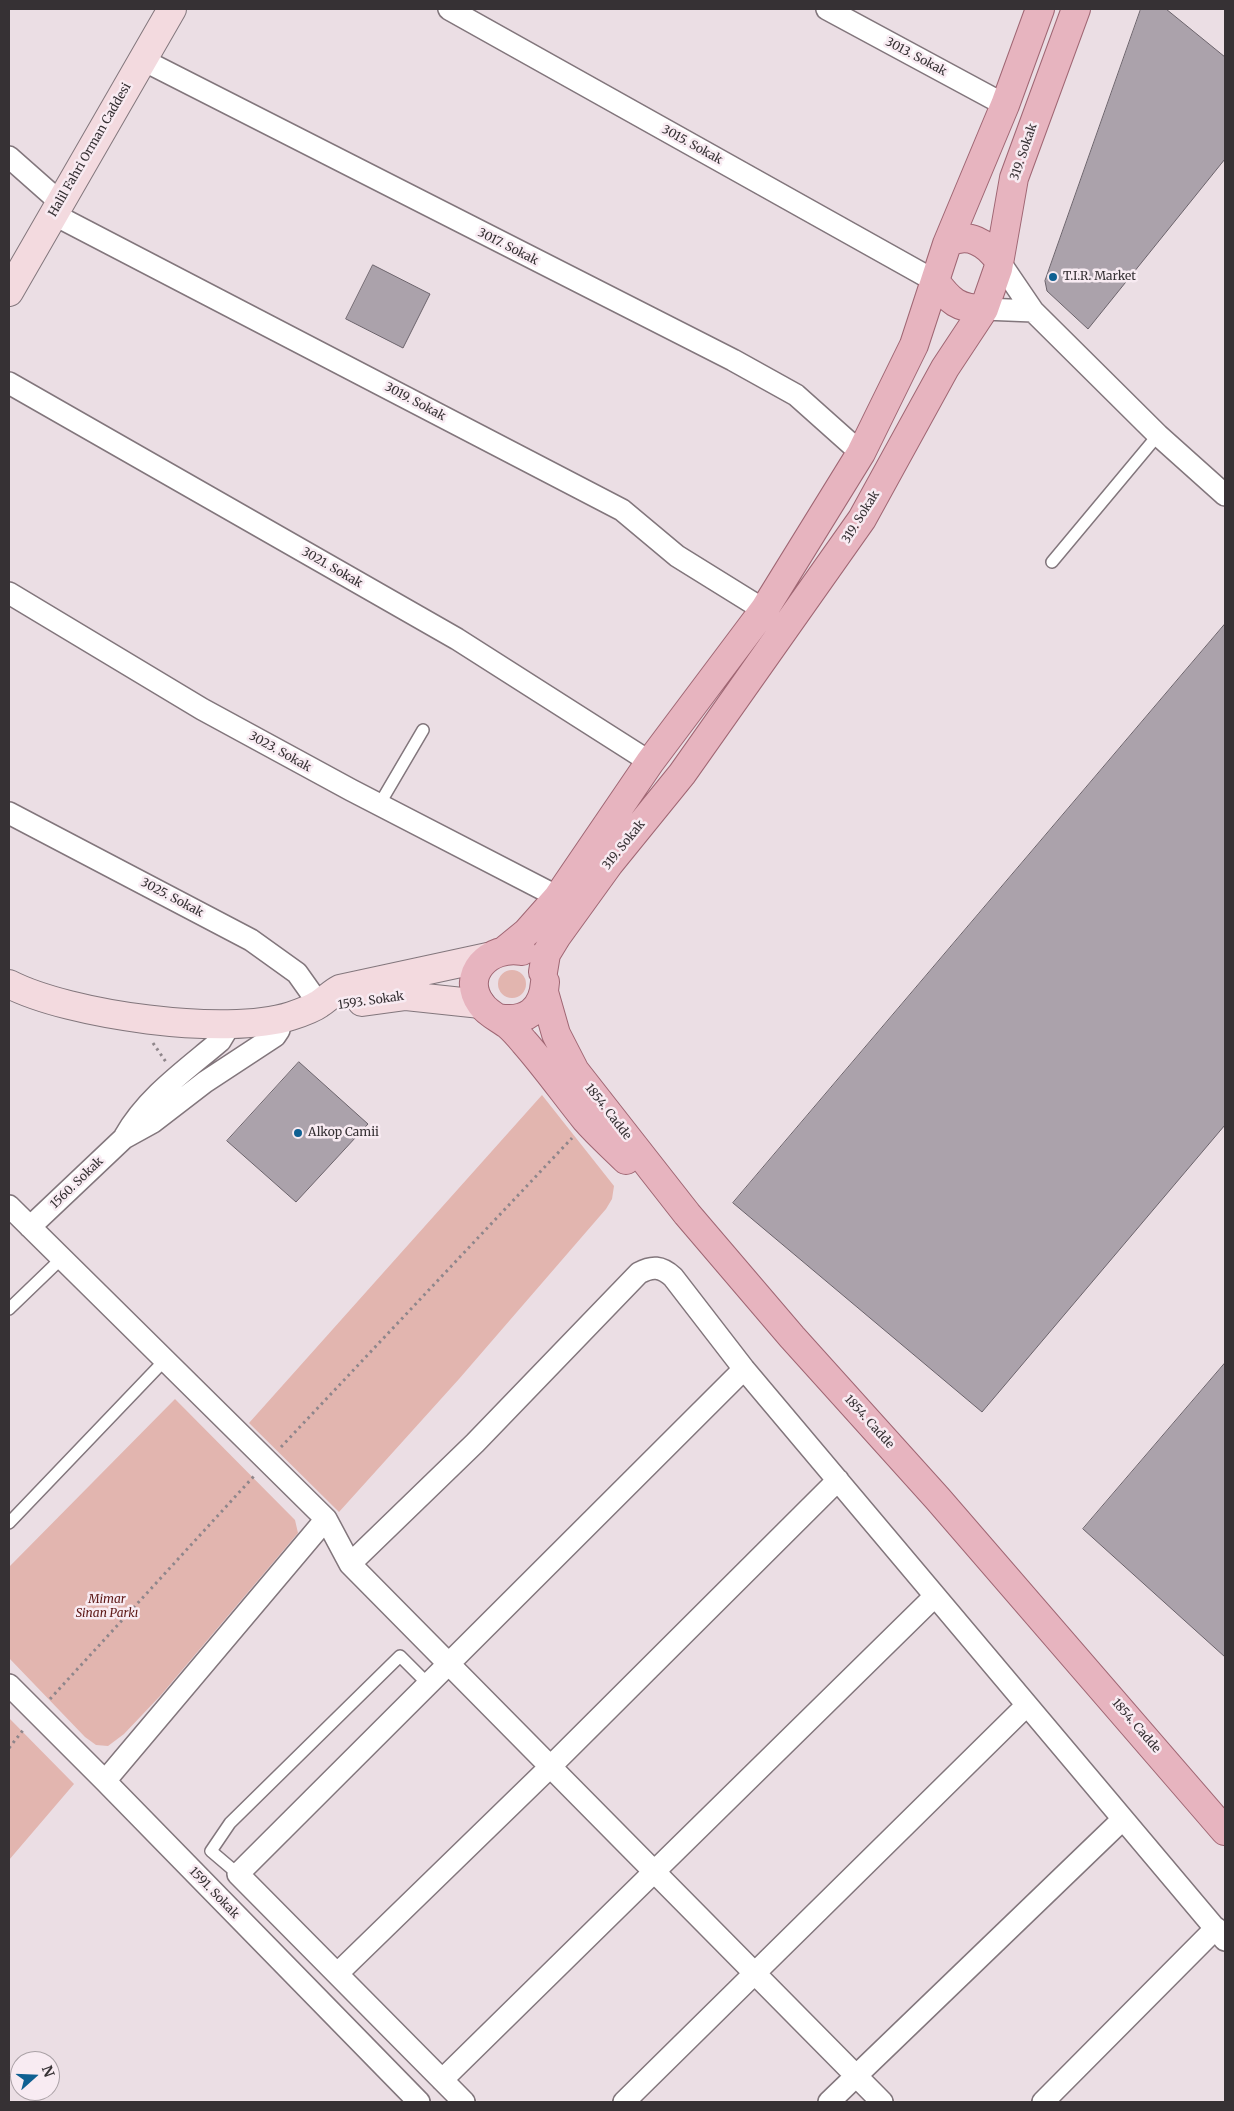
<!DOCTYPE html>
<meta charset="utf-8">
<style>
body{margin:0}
#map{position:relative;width:1234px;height:2111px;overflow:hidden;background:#ebdee4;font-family:Merriweather,serif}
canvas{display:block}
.frame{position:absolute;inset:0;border:10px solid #363134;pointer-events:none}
.north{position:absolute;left:10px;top:2051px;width:50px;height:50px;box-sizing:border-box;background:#f8ebf2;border:1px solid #aaa1a6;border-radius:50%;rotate:70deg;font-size:14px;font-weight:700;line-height:20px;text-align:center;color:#363134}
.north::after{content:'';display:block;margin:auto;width:18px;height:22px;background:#0f6092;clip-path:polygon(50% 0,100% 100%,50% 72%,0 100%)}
</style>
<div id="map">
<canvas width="1234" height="2111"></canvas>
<div class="frame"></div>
<div class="north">N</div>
</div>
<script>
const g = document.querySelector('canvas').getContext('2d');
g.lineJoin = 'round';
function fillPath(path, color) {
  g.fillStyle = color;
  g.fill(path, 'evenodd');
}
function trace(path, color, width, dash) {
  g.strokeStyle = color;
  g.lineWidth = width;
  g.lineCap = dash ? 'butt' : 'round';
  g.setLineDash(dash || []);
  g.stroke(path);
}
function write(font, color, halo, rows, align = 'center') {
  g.font = font + ' Merriweather,serif';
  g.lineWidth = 5;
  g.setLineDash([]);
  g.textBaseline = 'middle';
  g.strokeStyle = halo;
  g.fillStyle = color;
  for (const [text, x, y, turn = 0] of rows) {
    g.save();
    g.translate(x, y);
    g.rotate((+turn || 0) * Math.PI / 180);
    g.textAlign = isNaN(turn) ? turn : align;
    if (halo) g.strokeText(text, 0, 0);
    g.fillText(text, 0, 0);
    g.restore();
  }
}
const green = new Path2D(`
 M498 984a14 14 0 1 1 28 0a14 14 0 1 1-28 0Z
 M 542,1095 L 614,1186 L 612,1199 L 606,1209 L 459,1379 L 339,1512 L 249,1423 Z
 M 175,1399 L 295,1520 L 298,1533 L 161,1695 L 124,1734 L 108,1746 L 96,1745 L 85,1737 L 9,1658 L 9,1567 Z
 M 9,1718 L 74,1784 L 9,1860 Z`);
const building = new Path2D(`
 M 1141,9 L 1166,9 L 1225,57 L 1225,159 L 1088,329 L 1047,291 L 1045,281 Z
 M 373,265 L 430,294 L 403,348 L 346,319 Z
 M 1225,624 L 1225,1125 L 982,1412 L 733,1203 Z
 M 299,1062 L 368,1124 L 296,1202 L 227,1141 Z
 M 1225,1363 L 1225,1657 L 1083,1529 Z`);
const path = new Path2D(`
 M 153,1043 L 166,1062
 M 281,1447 L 572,1138
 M 50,1699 L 255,1475
 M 9,1748 L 24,1729`);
const lane = new Path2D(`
 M 1052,562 L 1158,435
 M 379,805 L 423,730
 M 9,1309 L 62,1258
 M 9,1523 L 165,1360
 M 238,1874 L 211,1851 L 230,1823 L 400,1656 L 428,1684`);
const street = new Path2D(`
 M 449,9 L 935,281
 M 827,9 L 1005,105
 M 143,60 L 733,360 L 796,395 L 861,453
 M 9,157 L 61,203
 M 53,214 L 622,510 L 677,556 L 764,610
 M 999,261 L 1033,311 L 1158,435 L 1225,495
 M 984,309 L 1033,311
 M 9,383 L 457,639 L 650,762
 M 9,593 L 202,709 L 351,790 L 558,897
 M 9,813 L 251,940 L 297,973 L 319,1004
 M 125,1136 C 147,1097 186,1070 220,1041 L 226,1031 L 226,1024
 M 9,1206 L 326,1519 L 350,1564 L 882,2102
 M 30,1227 L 124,1138 L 153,1122 L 205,1082 L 275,1036 L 279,1030 L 280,1018
 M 350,1564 L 475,1443 L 639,1273 C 652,1266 661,1266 673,1277 L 744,1369 L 1225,1940
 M 9,1685 L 105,1781 L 419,2102
 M 105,1781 L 326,1519
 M 337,1974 L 550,1767 L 838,1480
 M 442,2080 L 935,1596
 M 464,2102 L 238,1874 L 744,1369
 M 624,2102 L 1027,1705
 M 829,2102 L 1123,1819
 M 1043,2102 L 1216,1928`);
const secondary = new Path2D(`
 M 9,292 L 172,9
 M 9,984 C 69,1015 226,1037 291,1016 C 300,1013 312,1009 319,1004 C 327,999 332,993 340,989 L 488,957
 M 362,1002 L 406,996 L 481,1004`);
const primary = new Path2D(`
 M 947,244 C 967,230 988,244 999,261
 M 935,281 C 950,301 958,309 984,309
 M 505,950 L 527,932 L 558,897 L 650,762 L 764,610 L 861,453 L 914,345 L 947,244 L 1005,105 L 1040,9
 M 522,951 C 489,945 460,975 481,1004 C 488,1014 499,1018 508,1025 C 514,1030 519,1036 524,1042 C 546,1067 565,1094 586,1120 C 598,1134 613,1147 626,1160
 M 543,972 L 546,954 L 557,936 L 609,864 L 682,774 L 862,519 L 945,368 L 984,309 L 998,269 L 1014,178 L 1076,9
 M 544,992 L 556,1034 L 575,1071 L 687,1214 L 792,1337 L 938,1499 L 1225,1831
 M 498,1018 C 526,1023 543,1010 545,982`);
const markers = [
 [1053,277,5,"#0f6092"],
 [298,1133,5,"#0f6092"]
];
const streetNames = [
 ["3013. Sokak",916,57,28],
 ["3015. Sokak",692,145,29],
 ["Halil Fahri Orman Caddesi",90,150,-60],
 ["319. Sokak",1024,152,-71],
 ["3017. Sokak",508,247,27],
 ["3019. Sokak",415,402,28],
 ["319. Sokak",861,517,-58],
 ["3021. Sokak",332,568,30],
 ["3023. Sokak",280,752,29],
 ["319. Sokak",624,845,-51],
 ["3025. Sokak",172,898,28],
 ["1593. Sokak",371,1001,-8],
 ["1854. Cadde",608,1112,52],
 ["1560. Sokak",77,1183,-44],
 ["1854. Cadde",869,1422,48],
 ["1854. Cadde",1136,1726,49],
 ["1591. Sokak",214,1893,46]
];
const poiNames = [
 ["T.I.R. Market",1063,277],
 ["Alkop Camii",308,1133]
];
const parkNames = [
 ["Mimar",107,1600],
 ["Sinan Parkı",107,1614]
];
fillPath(green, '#e2b5af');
fillPath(building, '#aba2ab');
trace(building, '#6b636b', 1);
trace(lane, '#82767c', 14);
trace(street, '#82767c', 24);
trace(secondary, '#82767c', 30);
trace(primary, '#9f6673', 30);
trace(path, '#8f868b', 3, [2.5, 4]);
trace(lane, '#fff', 11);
trace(street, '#fff', 21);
trace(secondary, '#f3dadf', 28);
trace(primary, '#e7b4bf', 28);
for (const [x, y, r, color] of markers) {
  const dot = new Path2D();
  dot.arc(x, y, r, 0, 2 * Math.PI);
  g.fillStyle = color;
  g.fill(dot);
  trace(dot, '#f8ebf2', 2);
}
write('12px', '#363134', '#f8ebf2', streetNames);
write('12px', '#363134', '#f8ebf2', poiNames, 'left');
write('italic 12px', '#5c1715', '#f8ebf2', parkNames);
</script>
